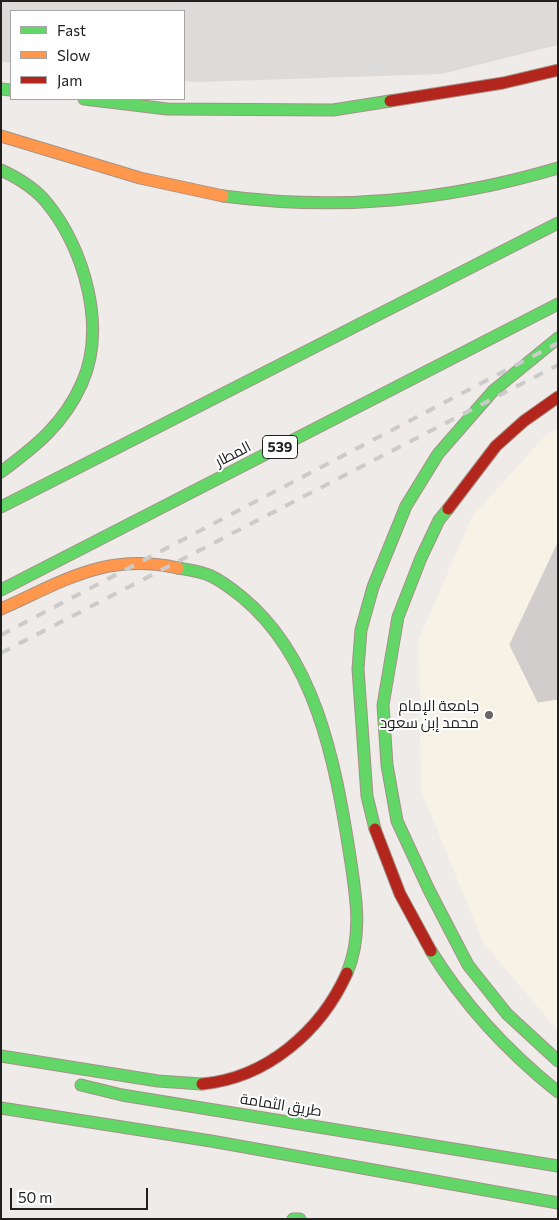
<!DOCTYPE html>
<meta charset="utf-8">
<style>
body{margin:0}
#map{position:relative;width:559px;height:1220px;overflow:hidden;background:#eeebe9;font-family:Commissioner,sans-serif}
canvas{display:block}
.frame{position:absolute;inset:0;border:2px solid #202020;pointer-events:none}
.legend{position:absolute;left:10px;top:10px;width:175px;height:90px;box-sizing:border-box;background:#fff;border:1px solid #a6a6a6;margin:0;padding:6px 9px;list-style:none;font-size:15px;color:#202020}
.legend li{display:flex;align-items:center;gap:10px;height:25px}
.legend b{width:25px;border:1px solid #a6a6a6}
.scale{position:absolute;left:10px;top:1188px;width:138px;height:22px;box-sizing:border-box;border:2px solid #202020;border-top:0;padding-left:6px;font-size:15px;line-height:18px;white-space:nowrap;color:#202020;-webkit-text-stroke:4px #fff;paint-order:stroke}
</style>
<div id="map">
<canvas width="559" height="1220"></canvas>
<div class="frame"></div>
<ul class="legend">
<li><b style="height:6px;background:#63d668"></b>Fast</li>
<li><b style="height:6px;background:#ff974d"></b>Slow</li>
<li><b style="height:6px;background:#b3261e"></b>Jam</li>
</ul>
<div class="scale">50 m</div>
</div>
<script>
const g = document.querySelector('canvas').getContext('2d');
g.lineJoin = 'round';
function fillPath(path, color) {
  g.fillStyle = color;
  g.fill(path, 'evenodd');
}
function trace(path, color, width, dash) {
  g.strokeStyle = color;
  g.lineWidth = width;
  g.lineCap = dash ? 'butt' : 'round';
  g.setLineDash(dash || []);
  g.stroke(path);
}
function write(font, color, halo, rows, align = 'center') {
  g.font = font + ' Commissioner,Cairo,sans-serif';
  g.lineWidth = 4;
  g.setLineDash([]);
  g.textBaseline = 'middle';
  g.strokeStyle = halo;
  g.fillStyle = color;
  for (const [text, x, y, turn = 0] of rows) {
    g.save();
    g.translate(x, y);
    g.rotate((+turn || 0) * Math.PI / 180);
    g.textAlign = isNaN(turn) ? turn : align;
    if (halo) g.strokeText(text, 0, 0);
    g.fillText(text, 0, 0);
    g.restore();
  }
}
const residential = new Path2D(`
 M 1,1 L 558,1 L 558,45 L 442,74 L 198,82 L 184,81 L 184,11 L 11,11 L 11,63 L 1,62 Z`);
const education = new Path2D(`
 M 558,428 L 558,1031 L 483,942 L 421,790 L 419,639 L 472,517 L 544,437 Z`);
const building = new Path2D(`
 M 558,543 L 558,699 L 538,702 L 510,645 Z`);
const fast = new Path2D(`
 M 1,89 L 11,90
 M 84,99 L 167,109 L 333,110 L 390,101
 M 1,170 C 18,178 35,188 47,203 C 84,248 107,327 82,383 C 64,424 36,446 1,472
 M 223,196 C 339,211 447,201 558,168
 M 1,507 L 558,223
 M 448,509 L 439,520 L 421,558 L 398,617 L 383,705 L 387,765 L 397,821 L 429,890 L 468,965 L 507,1014 L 558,1061
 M 178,568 C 189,570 200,571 211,576 C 222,581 232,589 242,597 C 315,657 335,761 349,850 C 355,891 364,933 347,973
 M 1,590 L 558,304
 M 375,829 L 367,796 L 358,669 L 361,630 L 373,587 L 406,506 L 438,454 L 493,391 L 558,338
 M 431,951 C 465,1006 508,1052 558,1092
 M 1,1056 L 158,1081 L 202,1084
 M 81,1085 L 122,1095 L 558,1166
 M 1,1108 L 211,1141 L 558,1203
 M 293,1219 L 300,1219`);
const slow = new Path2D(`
 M 1,136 L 140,178 L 223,196
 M 1,609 C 64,581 106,552 178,568`);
const jam = new Path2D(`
 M 390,101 L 503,83 L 558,70
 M 448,509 L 496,446 L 524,421 L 558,397
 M 375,829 L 400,894 L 431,951
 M 202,1084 C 267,1078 321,1031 347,973`);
const rail = new Path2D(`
 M 1,635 L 558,343
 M 1,653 L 558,365`);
const markers = [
 [489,715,5,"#686766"]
];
const shields = [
 [280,447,35]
];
const shieldNames = [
 ["539",280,447]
];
const streetNames = [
 ["المطار",233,454,-27],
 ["طريق الثمامة",281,1105,9]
];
const poiNames = [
 ["جامعة الإمام",479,706],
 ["محمد إبن سعود",479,723]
];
fillPath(residential, '#dddbda');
fillPath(education, '#f7f2e6');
fillPath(building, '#d1cdcc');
trace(building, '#d1cccb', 1);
trace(fast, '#a49286', 13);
trace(slow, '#a49286', 13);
trace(jam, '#a49286', 13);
trace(fast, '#63d668', 11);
trace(slow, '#ff974d', 11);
trace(jam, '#b3261e', 11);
trace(rail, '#cbcbca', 4, [10, 10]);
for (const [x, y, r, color] of markers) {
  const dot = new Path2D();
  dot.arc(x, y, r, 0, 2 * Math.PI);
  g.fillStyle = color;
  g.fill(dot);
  trace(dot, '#fff', 2);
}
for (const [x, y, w] of shields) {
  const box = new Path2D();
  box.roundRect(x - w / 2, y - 11.5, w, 23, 4);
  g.fillStyle = '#fff';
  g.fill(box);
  trace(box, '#202020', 1);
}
write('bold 14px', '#202020', null, shieldNames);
write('15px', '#202020', '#fff', streetNames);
write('15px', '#202020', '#fff', poiNames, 'right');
</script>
